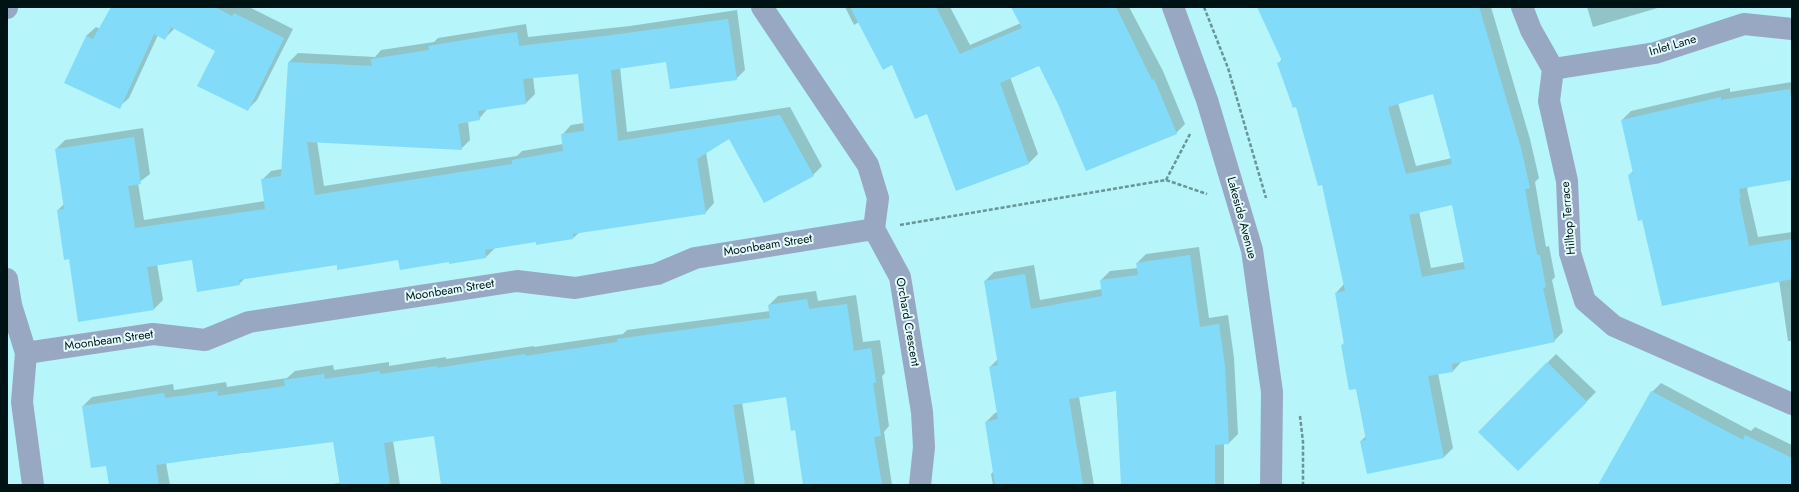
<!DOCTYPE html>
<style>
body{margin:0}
#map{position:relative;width:1799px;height:492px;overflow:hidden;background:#b6f5f9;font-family:Jost,sans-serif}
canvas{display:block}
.frame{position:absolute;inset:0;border:8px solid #001314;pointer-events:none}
</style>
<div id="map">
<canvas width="1799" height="492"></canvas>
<div class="frame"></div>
</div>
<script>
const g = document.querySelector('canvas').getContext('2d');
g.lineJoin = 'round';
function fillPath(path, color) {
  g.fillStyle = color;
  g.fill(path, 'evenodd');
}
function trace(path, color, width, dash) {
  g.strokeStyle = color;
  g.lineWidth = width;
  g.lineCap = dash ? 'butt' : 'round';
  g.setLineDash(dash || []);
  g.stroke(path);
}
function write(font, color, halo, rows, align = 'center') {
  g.font = font + ' Jost,sans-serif';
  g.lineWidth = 4;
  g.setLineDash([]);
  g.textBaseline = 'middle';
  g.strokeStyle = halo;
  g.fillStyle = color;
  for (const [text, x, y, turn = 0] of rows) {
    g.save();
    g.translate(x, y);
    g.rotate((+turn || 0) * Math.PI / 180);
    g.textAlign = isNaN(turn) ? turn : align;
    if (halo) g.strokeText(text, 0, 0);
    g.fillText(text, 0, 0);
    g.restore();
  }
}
const shadow = new Path2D(`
 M 112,7 L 249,7 L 293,29 L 257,100 L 248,109 L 216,50 L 175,28 L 165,38 L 158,35 L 129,98 L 119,107 L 86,36 L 96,27 L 100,29 Z
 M 845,7 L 950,7 L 970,45 L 1021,23 L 1012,7 L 1129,7 L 1163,71 L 1185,124 L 1176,133 L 1059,103 L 1040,65 L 1010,77 L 1038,154 L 1029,163 L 956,190 L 927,113 L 893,64 L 859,22 L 854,25 Z
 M 1258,7 L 1491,7 L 1530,139 L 1539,178 L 1535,182 L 1546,247 L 1549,246 L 1555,277 L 1552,280 L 1563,332 L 1554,341 L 1462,361 L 1453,371 L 1438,373 L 1453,448 L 1444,457 L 1368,473 L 1361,441 L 1366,436 L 1356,387 L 1342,345 L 1345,342 L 1336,293 L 1344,284 L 1323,184 L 1296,106 L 1278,64 L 1282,59 ZM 1434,93 L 1452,158 L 1416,166 L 1398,103 ZM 1453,204 L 1464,262 L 1431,268 L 1419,211 Z
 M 1587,7 L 1661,7 L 1593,27 Z
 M 737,10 L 745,70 L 736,79 L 667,61 L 620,67 L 627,132 L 790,107 L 822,166 L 813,175 L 730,138 L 706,152 L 714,203 L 705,213 L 580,232 L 573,238 L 537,241 L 495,248 L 486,257 L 450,261 L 399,259 L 337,264 L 245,278 L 239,284 L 193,259 L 157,264 L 163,300 L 154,309 L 70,258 L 58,210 L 64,204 L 56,149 L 65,140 L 143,128 L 150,174 L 138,183 L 144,220 L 265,201 L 262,180 L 271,171 L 282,169 L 289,62 L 298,53 L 375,57 L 381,50 L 434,42 L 438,38 L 526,24 L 528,37 L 630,26 ZM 579,73 L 584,123 L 571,125 L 562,135 L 563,144 L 522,151 L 517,156 L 324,186 L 317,141 L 461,149 L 470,140 L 468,121 L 479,119 L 488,108 L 526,103 L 535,94 L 533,77 Z
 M 1792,82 L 1792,179 L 1749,186 L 1747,189 L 1758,237 L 1792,232 L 1792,341 L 1788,341 L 1779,280 L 1643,219 L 1629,175 L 1634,170 L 1622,120 L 1631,111 L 1730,88 L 1730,92 Z
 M 1199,247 L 1209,318 L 1228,315 L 1234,358 L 1238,434 L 1229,443 L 1224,443 L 1224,485 L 1122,485 L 1116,390 L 1079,397 L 1094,485 L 993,485 L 991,474 L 994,471 L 986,422 L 995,413 L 998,412 L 990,367 L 998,359 L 985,281 L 994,272 L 1034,265 L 1040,300 L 1102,289 L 1101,280 L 1110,271 L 1138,268 L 1137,263 L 1146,254 Z
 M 816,291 L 818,301 L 856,295 L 863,342 L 880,340 L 885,373 L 882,376 L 889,426 L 884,432 L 892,485 L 804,485 L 796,429 L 787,395 L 742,402 L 755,485 L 440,485 L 442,485 L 434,434 L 393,441 L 400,485 L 325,485 L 340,483 L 334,441 L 166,463 L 170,485 L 110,485 L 106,465 L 83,406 L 92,397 L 173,384 L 174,390 L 226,382 L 227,387 L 287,378 L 295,371 L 333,365 L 334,370 L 389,362 L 389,366 L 446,357 L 446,359 L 534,346 L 534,347 L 623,334 L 627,330 L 770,311 L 769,305 L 778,296 Z
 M 1556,354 L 1596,392 L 1518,470 L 1479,432 Z
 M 1661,383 L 1751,431 L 1755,427 L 1792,445 L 1792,485 L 1599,485 L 1652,392 Z`);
const building = new Path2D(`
 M 111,7 L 215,7 L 232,16 L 234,13 L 284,38 L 248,111 L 197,86 L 215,51 L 171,27 L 165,40 L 154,34 L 120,109 L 64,83 L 86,36 L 93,39 Z
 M 850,7 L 936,7 L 960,54 L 1022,28 L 1011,7 L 1116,7 L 1152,80 L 1154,79 L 1177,134 L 1086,171 L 1058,104 L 1039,66 L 1000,83 L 1029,164 L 956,191 L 927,114 L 915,119 L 892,65 L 883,70 Z
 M 1257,7 L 1479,7 L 1521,148 L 1530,188 L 1525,189 L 1537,255 L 1540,255 L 1546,287 L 1543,288 L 1555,342 L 1452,364 L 1453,372 L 1428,376 L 1444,458 L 1367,474 L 1360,441 L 1366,440 L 1356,389 L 1349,390 L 1341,345 L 1344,344 L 1335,293 L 1345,291 L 1322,185 L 1318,186 L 1296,107 L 1293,108 L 1277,63 L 1282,61 ZM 1433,94 L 1452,164 L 1406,174 L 1388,107 ZM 1452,205 L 1465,269 L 1422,277 L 1409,215 Z
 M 728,19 L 737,80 L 670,89 L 666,62 L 611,70 L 618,141 L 780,115 L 814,176 L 764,203 L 729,139 L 697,159 L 706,214 L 573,234 L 573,239 L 536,245 L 536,242 L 485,250 L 486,258 L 449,264 L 449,262 L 400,270 L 398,260 L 337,270 L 337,265 L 239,280 L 240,285 L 197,292 L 192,260 L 147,267 L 154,310 L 78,322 L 69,259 L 64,260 L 57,210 L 64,209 L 55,149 L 134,137 L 141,184 L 128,186 L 135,228 L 265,209 L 261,179 L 281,176 L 288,62 L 372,66 L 371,59 L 429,50 L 428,46 L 494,35 L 517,32 L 519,46 L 620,34 ZM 578,74 L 584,131 L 561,134 L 563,151 L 512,160 L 512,164 L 315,195 L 307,142 L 462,150 L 458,124 L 480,120 L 478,111 L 526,104 L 523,79 Z
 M 1790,89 L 1792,104 L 1792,180 L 1739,189 L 1741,198 L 1739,198 L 1749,246 L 1792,239 L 1792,279 L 1662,306 L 1642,220 L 1638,221 L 1628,175 L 1633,173 L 1621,120 L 1721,97 L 1721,100 Z
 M 1190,255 L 1200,327 L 1219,324 L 1225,367 L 1229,444 L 1215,445 L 1215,485 L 1121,485 L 1116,391 L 1069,399 L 1083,485 L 995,485 L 985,422 L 998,419 L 989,367 L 998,365 L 984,281 L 1025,274 L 1031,309 L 1102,296 L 1100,280 L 1138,275 L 1136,263 Z
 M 807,299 L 809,309 L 847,304 L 854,351 L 871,348 L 876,383 L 873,383 L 881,436 L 874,437 L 882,485 L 803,485 L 795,430 L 791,431 L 786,397 L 733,405 L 745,485 L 441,485 L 434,436 L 384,443 L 390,485 L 340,485 L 333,442 L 246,453 L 246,452 L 156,465 L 159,485 L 109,485 L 106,466 L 91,468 L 82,406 L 164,393 L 165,398 L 217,391 L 218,396 L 285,386 L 284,380 L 324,374 L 325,379 L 380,371 L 380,374 L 437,366 L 437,368 L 525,354 L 525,356 L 617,342 L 617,339 L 770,318 L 768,305 Z
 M 1547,362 L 1587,402 L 1518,471 L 1478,432 Z
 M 1651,391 L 1743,440 L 1745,435 L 1792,458 L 1792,485 L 1598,485 Z`);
const path = new Path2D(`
 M 1204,7 L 1228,68 L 1266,198
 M 1166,180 L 1190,134
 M 900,225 L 1166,180 L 1207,194
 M 1300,416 L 1303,442 L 1303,485`);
const street = new Path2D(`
 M 762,7 L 868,165 L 878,198 L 874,229 L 900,277 L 922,412 L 924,447 L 920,485
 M 1173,7 L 1207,100 L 1252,250 L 1272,392 L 1271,485
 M 1522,7 L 1531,30 L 1553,69 L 1549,101 L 1567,181 L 1570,253 L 1585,301 L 1614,326 L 1792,404
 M 7,8 L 7,7
 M 1553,69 L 1655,53 L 1744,24 L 1792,29
 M 7,279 L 11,305 L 26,353 L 22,402 L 33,485
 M 26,353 L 153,334 L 205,340 L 249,322 L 517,281 L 575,288 L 657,274 L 695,258 L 874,229`);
const streetNames = [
 ["Inlet Lane",1673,46,-16],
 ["Lakeside Avenue",1241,218,75],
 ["Hilltop Terrace",1569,218,-95],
 ["Moonbeam Street",768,246,-9],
 ["Moonbeam Street",450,291,-9],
 ["Orchard Crescent",907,322,80],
 ["Moonbeam Street",109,341,-8]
];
fillPath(shadow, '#0003');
fillPath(building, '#82dcf9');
trace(path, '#699598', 2.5, [4, 2]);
trace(street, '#98a8c3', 22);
write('12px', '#001314', '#e2fbfc', streetNames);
</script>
